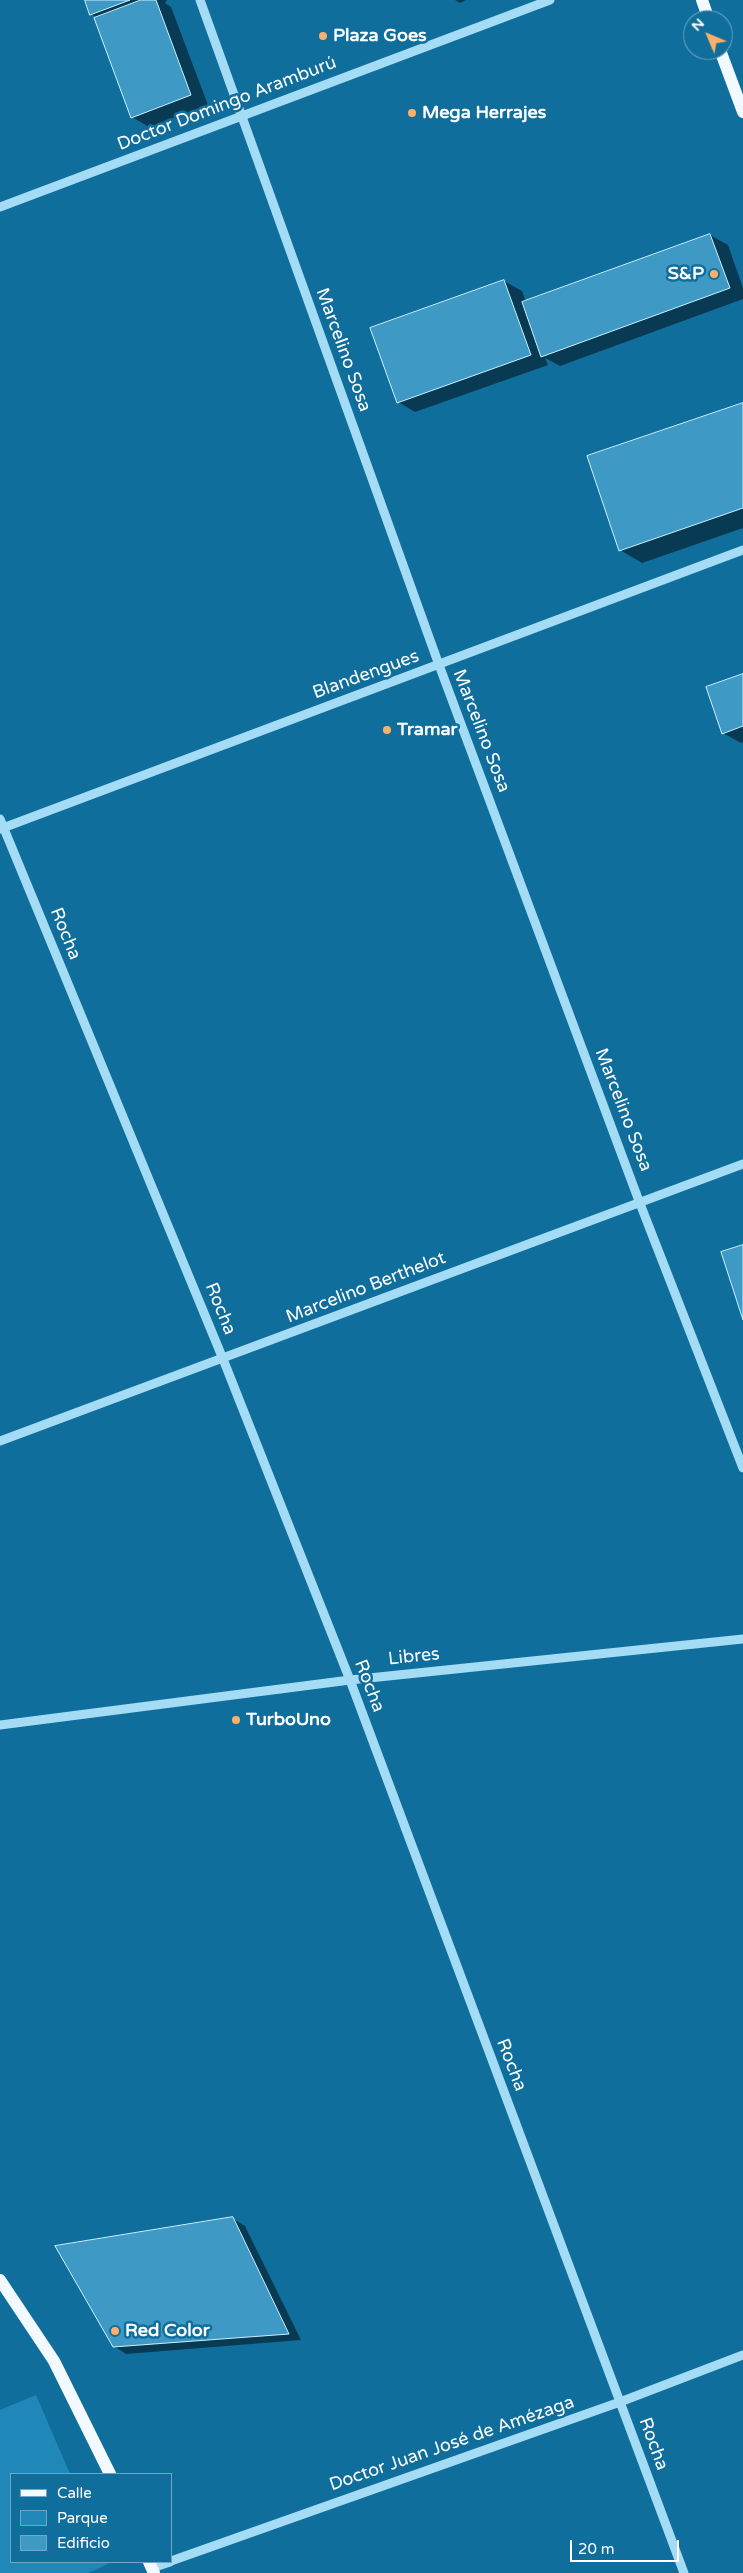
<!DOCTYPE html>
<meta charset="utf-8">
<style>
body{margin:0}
#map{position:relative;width:743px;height:2573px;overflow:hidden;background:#106e9c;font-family:"Varela Round",sans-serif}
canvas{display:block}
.legend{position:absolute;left:10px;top:2473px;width:162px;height:90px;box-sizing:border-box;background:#106e9c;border:1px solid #70a8c4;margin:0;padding:6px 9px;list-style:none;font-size:15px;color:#fff}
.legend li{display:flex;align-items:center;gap:10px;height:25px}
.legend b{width:25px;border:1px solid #70a8c4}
.north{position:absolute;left:683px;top:10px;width:50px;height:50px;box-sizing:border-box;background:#106e9c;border:1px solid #70a8c4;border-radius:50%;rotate:315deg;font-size:14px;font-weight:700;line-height:20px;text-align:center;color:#fff}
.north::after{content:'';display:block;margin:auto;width:18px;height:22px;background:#ffb068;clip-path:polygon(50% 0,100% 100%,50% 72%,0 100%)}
.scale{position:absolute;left:570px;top:2540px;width:109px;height:22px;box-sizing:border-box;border:2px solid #fff;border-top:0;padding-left:6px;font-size:15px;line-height:18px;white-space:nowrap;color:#fff;-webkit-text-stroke:4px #106e9c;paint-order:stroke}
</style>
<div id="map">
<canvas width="743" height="2573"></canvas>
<ul class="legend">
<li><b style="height:6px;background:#f2faff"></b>Calle</li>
<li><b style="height:14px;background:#1f88b9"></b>Parque</li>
<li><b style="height:14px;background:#3e9ac5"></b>Edificio</li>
</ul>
<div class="north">N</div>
<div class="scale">20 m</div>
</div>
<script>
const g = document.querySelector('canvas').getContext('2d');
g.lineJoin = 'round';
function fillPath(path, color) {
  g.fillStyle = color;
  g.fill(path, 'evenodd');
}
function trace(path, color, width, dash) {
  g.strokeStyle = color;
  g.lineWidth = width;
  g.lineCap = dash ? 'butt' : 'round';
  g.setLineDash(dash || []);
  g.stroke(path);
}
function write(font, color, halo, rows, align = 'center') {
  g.font = font + ' "Varela Round",sans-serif';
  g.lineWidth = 5;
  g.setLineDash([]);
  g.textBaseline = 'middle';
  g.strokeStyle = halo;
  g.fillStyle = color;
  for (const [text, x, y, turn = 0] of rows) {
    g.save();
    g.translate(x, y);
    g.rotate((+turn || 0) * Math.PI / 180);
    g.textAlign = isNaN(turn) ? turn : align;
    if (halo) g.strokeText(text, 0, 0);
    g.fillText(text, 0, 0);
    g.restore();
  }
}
const green = new Path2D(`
 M 36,2395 L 70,2474 L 11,2474 L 11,2562 L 107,2562 L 108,2564 L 88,2573 L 0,2573 L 0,2410 Z`);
const shadow = new Path2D(`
 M 86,0 L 167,0 L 165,3 L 171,7 L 208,105 L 149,127 L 132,117 L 98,18 L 91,14 Z
 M 455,0 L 466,0 L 460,3 Z
 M 710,235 L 728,245 L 743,288 L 743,299 L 560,366 L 545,358 L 548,365 L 415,412 L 398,402 L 504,281 L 522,291 L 526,302 Z
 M 743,404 L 743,528 L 642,563 L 620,550 Z
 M 743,675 L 743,742 L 741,743 L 723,733 Z
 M 232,2218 L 245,2226 L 301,2340 L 126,2354 L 114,2346 Z`);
const building = new Path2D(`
 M 85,0 L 130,0 L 90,15 Z
 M 141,0 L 156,0 L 191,95 L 131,118 L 94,18 Z
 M 710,234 L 730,288 L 541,357 L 522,302 Z
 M 504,280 L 531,355 L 397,403 L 370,328 Z
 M 743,403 L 743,508 L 619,551 L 587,456 Z
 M 743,674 L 743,726 L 722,734 L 706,687 Z
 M 743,1245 L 743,1320 L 721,1252 Z
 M 233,2217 L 289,2334 L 113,2347 L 55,2246 Z`);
const minor = new Path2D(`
 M 200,0 L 439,665 L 639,1201 L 743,1468
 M 0,207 L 550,0
 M 0,819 L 223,1359 L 350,1680 L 684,2573
 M 0,829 L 743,550
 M 0,1441 L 743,1164
 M 0,1725 L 350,1680 L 743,1639
 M 171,2561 L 620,2402 L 743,2355
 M 152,2568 L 170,2562`);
const major = new Path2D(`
 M 702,0 L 709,20
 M 720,50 L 743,112
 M 0,2280 L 54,2361 L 110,2474
 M 149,2562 L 154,2573`);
const markers = [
 [323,36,5,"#ffb068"],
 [412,113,5,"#ffb068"],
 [714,274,5,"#ffb068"],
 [387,730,5,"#ffb068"],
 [236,1720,5,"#ffb068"],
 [115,2331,5,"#ffb068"]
];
const poiNames = [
 ["Plaza Goes",333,36],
 ["Mega Herrajes",422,113],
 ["S&P",704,274,"right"],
 ["Tramar",397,730],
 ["TurboUno",246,1720],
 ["Red Color",125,2331]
];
const streetNames = [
 ["Doctor Domingo Aramburú",227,104,-21],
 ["Marcelino Sosa",343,350,70],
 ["Blandengues",366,675,-20],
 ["Marcelino Sosa",481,731,69],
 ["Rocha",65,934,68],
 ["Marcelino Sosa",623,1110,69],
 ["Marcelino Berthelot",366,1288,-21],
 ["Rocha",220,1309,68],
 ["Libres",414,1657,-6],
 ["Rocha",369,1686,69],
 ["Rocha",511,2065,69],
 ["Doctor Juan José de Amézaga",452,2444,-19],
 ["Rocha",653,2444,70]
];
fillPath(green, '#1f88b9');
fillPath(shadow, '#0007');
fillPath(building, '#3e9ac5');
trace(building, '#cdeffe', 1);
trace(minor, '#a4dbf5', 9);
trace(major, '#f2faff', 12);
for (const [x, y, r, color] of markers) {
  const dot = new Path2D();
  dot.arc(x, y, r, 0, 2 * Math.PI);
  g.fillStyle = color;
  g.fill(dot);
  trace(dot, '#106e9c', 2);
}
write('bold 18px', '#fff', '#106e9c', poiNames, 'left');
write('18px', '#fff', '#106e9c', streetNames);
</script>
